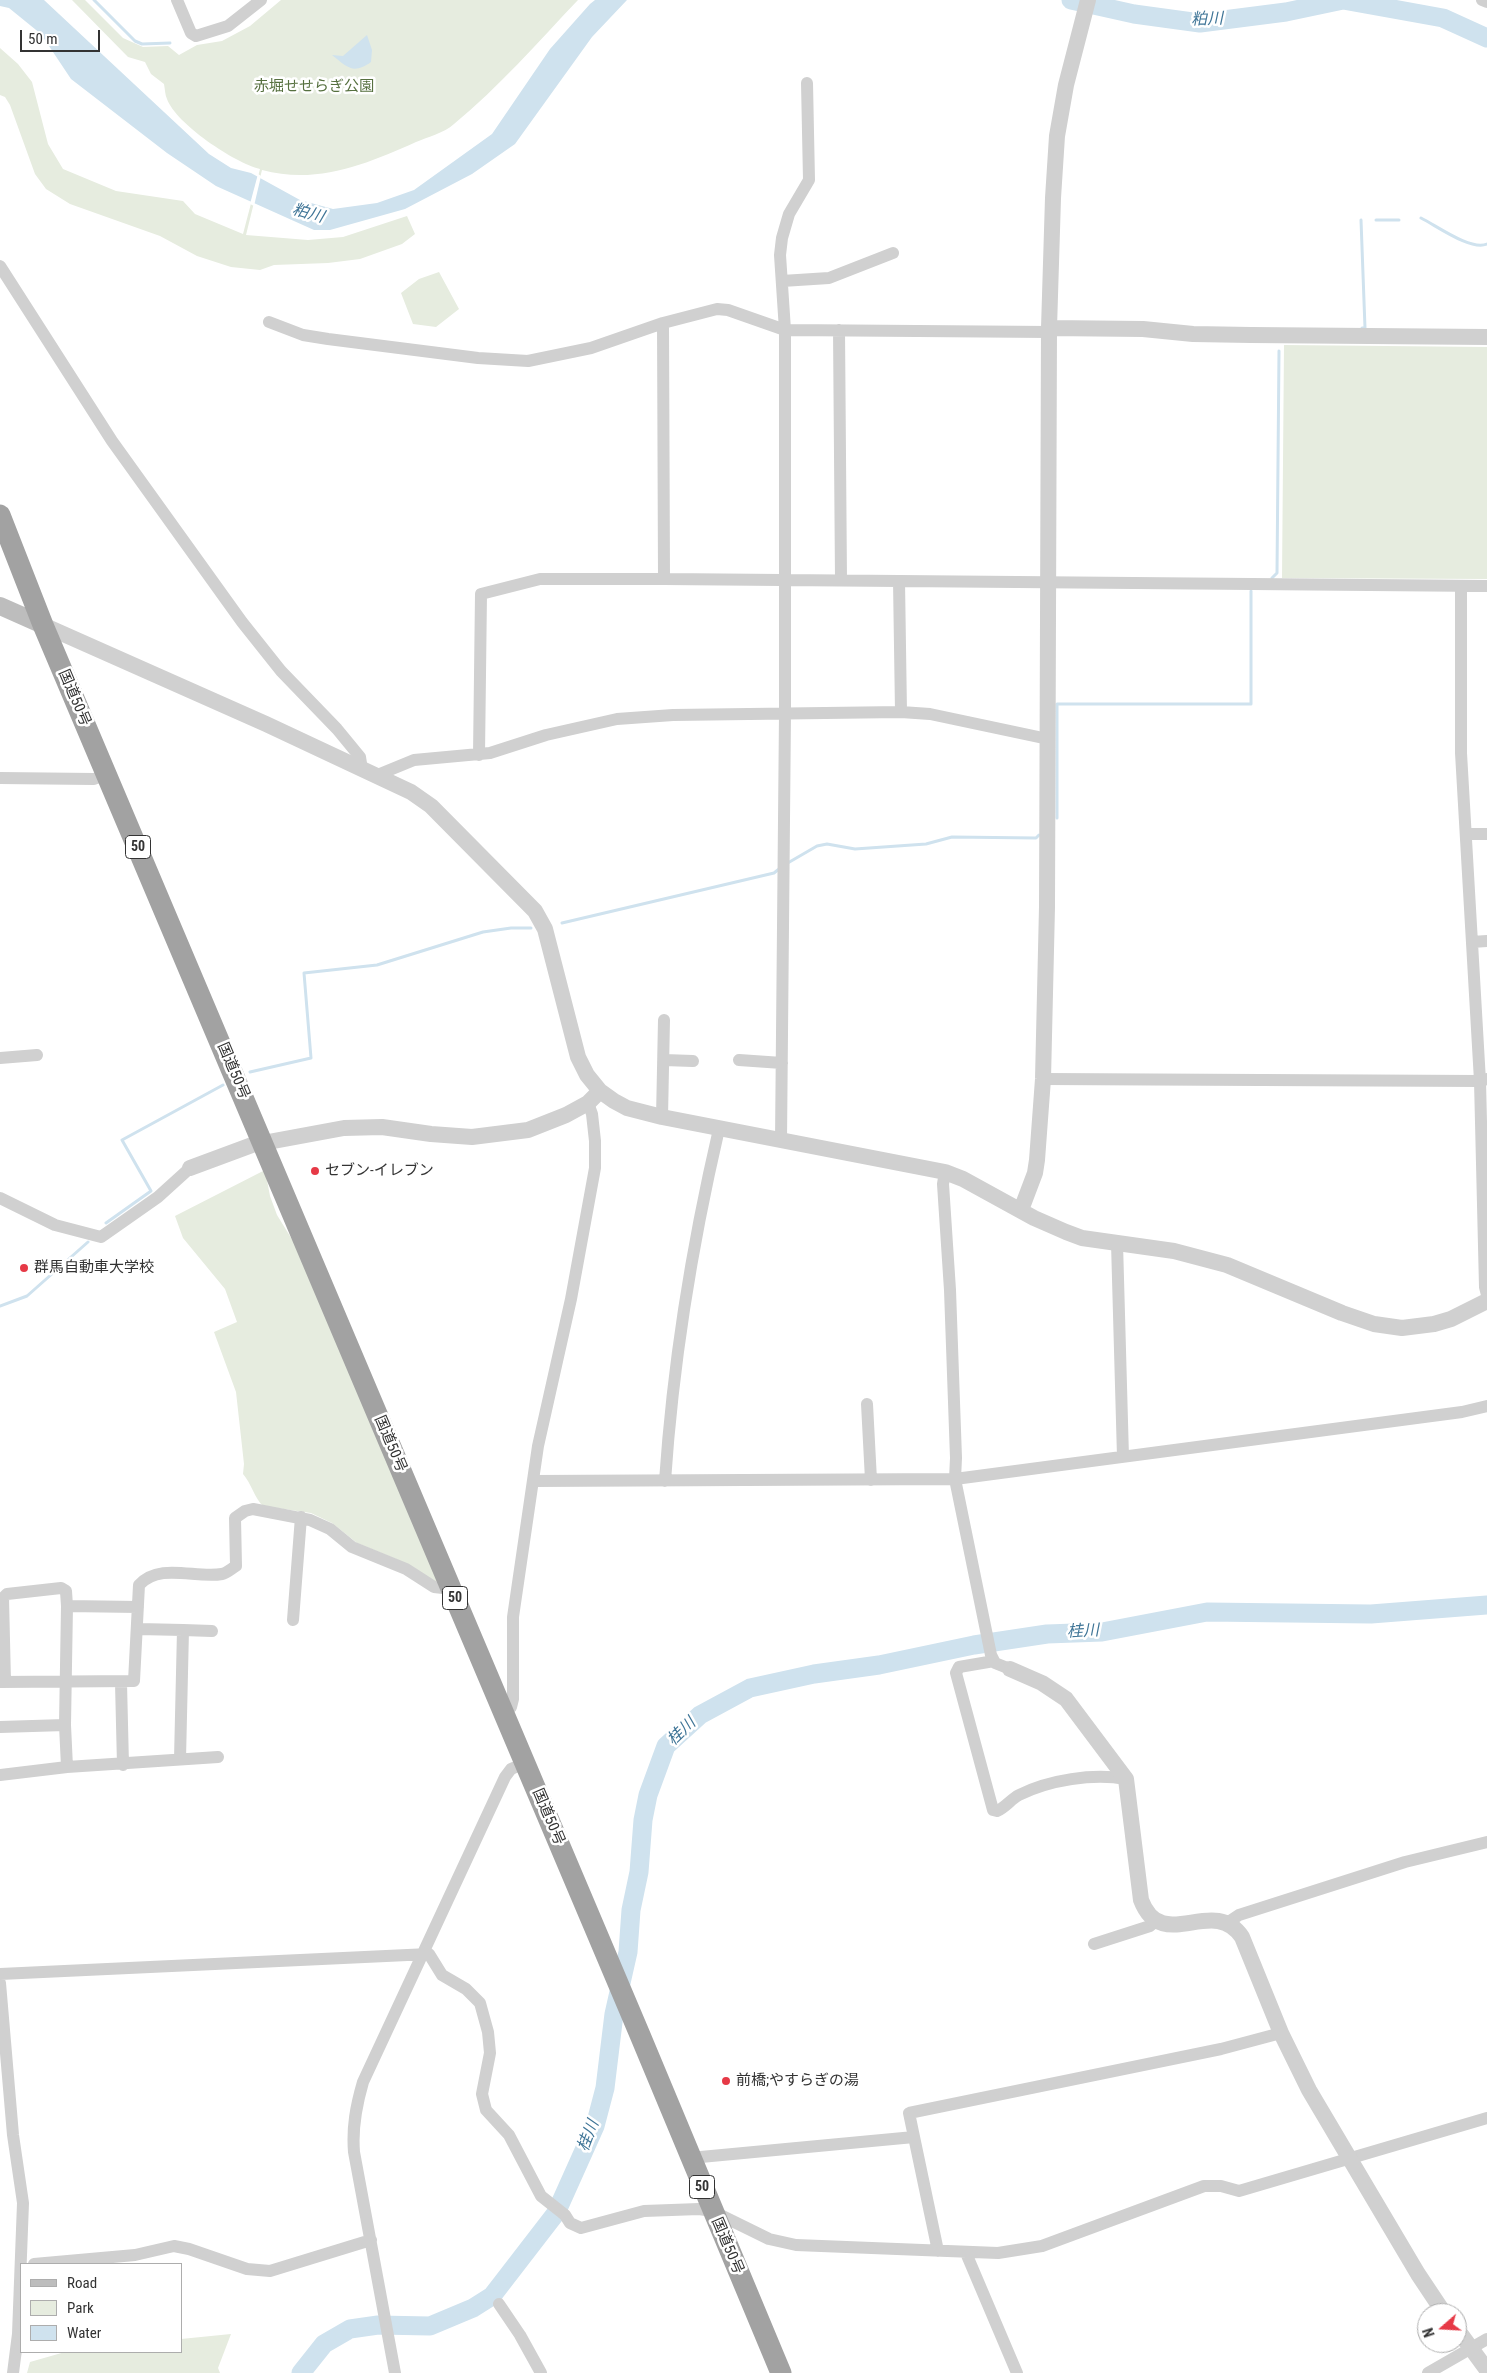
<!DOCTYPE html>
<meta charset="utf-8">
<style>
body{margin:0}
#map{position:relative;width:1487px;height:2373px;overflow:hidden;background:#fff;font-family:"Roboto Condensed",sans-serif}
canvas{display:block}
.legend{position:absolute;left:20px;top:2263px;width:162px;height:90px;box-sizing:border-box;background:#fff;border:1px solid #adadad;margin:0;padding:6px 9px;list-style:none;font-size:15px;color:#333}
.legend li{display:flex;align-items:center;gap:10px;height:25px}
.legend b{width:25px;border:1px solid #adadad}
.north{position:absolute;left:1417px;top:2303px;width:50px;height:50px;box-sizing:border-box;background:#fff;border:1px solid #adadad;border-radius:50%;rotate:251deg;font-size:14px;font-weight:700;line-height:20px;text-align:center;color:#333}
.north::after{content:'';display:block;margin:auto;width:18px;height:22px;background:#e63946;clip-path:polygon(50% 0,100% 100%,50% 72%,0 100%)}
.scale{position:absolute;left:20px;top:30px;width:80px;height:22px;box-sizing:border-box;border:2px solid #333;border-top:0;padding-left:6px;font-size:15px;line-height:18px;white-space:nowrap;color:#333;-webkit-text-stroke:4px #fff;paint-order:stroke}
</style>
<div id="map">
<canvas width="1487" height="2373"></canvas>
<ul class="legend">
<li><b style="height:6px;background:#bdbdbd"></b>Road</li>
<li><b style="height:14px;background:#e6ecdf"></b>Park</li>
<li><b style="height:14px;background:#cfe2ee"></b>Water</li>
</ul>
<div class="north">N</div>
<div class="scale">50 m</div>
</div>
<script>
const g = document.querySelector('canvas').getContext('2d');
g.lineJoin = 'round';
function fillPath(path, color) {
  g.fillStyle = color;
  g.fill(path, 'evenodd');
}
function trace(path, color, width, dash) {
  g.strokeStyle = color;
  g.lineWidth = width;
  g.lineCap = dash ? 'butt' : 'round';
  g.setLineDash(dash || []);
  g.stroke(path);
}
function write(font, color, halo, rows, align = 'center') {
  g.font = font + ' "Roboto Condensed","Noto Sans JP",sans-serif';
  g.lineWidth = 5;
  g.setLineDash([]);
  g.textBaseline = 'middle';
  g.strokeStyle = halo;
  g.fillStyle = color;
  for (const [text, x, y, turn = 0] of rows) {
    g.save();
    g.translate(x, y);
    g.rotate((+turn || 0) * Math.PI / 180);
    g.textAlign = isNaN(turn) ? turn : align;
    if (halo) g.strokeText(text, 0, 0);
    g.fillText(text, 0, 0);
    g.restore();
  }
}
const green = new Path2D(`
 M 72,0 L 85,0 L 123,38 L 143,47 L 168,46 L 179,55 L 197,45 L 222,41 L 250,26 L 281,0 L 578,0 C 538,42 499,87 454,124 C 444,133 428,137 416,142 C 367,164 317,185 262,170 L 246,235 L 308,240 L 343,237 L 407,216 L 415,234 L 402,244 L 360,259 L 328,263 L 274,265 L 260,270 L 231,267 L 197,256 L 160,236 L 70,204 L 46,189 L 35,174 L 10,105 L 5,97 L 0,95 L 0,48 L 18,64 L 32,82 L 48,144 L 63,169 L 116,191 L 183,201 L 195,214 L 243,234 L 260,169 C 235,163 176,124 167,99 C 165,95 165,89 164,84 L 151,74 L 145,62 L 128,57 Z
 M 439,272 L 459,309 L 436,327 L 413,324 L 401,293 L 419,279 Z
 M 1284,345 L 1487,347 L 1487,579 L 1282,578 Z
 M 265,1170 L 270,1196 L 277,1215 L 298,1249 L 438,1580 L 435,1582 L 396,1559 L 357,1543 L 332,1523 L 311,1513 L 263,1506 C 255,1499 251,1483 243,1474 L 244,1464 L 236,1392 L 214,1332 L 237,1322 L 225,1289 L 183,1238 L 175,1216 Z
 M 231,2334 L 218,2368 L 220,2373 L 27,2373 L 30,2362 L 65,2352 L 181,2352 L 181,2339 Z`);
const water = new Path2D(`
 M 0,0 L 44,0 L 209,154 L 231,168 L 251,173 L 300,200 L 333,209 L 377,203 L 414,190 L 492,134 L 550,49 L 590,4 L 595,0 L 627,0 L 592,37 L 515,144 L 472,174 L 405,209 L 330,230 L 314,230 L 216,186 L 167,153 L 71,79 L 41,34 L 9,8 L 0,6 Z
 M 367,35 L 372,50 L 371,62 C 353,75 347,67 332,55 L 343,56 Z`);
const pier = new Path2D(`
 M 258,174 L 261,176 L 254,206 L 250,204 Z`);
const stream = new Path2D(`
 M 94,0 L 135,41 L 142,44 L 170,43
 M 1421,218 C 1437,226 1471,251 1487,244
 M 1361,220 L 1365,328 L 1362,328
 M 1376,220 L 1399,220
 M 1272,578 L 1277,573 L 1279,351
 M 1057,818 L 1057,704 L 1251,704 L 1251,591
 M 786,864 L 817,846 L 827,844 L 855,849 L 926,844 L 952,837 L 1036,838 L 1039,835
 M 562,923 L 774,873 L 779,869
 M 250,1072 L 311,1058 L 304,973 L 377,965 L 483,932 L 511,928 L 531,928
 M 106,1223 L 151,1191 L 122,1140 L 223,1085
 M 0,1306 L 27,1296 L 88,1242`);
const river = new Path2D(`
 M 1071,0 L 1134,14 L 1200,23 L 1286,12 L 1343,0
 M 1343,0 L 1443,18 L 1487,38
 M 301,2373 L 324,2344 L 350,2329 L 378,2325 L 430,2326 L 473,2308 L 492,2296 L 556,2213 L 595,2126 L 605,2088 L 614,2014 L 628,1952 L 631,1910 L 639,1872 L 643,1820 L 648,1795 L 666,1746 L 700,1715 L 750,1688 L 814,1674 L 879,1665 L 974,1645 L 1047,1634 L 1102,1632 L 1207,1612 L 1371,1614 L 1487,1605`);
const minor = new Path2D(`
 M 177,0 L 191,33 L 196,36 L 228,26 L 261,0
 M 1482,0 L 1487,2
 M 0,266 L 112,441 L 242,622 L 281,671 L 337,729 L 360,757 L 362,770
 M 782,281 L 829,278 L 893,253
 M 269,322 L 303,335 L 328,339 L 478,358 L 528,361 L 591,348 L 663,323 L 717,309 L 728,310 L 785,330 L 1049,332
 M 663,323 L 664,579
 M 839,330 L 841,580
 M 899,581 L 901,712
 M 1461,586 L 1461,753 L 1480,1081 L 1485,1287 L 1487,1295
 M 479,755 L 481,594 L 540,579 L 664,579 L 1487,586
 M 375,776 L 414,760 L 490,753 L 546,735 L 617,719 L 673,715 L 901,712 L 930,714 L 1048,739
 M 0,778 L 94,779 L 107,774
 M 1466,834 L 1487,834
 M 1472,942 L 1487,941
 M 0,1058 L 37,1055
 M 664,1060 L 693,1061
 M 739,1060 L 782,1063
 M 1043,1079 L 1480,1081 L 1487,1079
 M 662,1117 L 664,1020
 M 781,1140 L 785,713 L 785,330 L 780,255 L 782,238 L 789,214 L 809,180 L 807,83
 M 945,1172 L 943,1184 L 950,1290 L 956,1458 L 955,1479 L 991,1655 L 995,1663 L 1010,1669
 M 0,1198 L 55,1225 L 101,1237 L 158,1197 L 190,1168
 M 1117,1243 L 1123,1457
 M 867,1404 L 871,1480
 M 534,1481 L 955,1479 L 1462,1412 L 1487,1406
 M 665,1481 C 673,1362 692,1245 719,1129
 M 67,1606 L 138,1607
 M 293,1620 L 301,1517
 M 139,1629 L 183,1630 L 180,1759
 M 183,1630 L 212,1631
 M 994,1661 L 959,1667 L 956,1673 L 993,1810 L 997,1811 C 1006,1807 1011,1799 1019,1795 C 1049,1780 1093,1773 1126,1779
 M 0,1682 L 134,1681 L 139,1585 C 160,1562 196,1579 222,1574 C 227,1573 232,1568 236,1566 L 235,1518 L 245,1511 L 253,1509 L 310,1520 L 330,1529 L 352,1547 L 406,1569 L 434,1587 L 452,1589
 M 5,1682 L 3,1598 L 7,1594 L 61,1588 L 66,1591 L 67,1606 L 65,1725 L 67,1767
 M 121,1683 L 123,1765
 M 503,1712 L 511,1707 L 513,1699 L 513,1617 L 538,1446 L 571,1299 L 595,1168 L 595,1141 L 592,1114 L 588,1103
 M 0,1727 L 65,1725
 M 0,1775 L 67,1767 L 218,1757
 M 1227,1923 L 1239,1915 L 1405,1862 L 1487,1842
 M 1094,1944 L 1150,1926 L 1156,1921
 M 0,1974 L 429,1954 L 442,1975 L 466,1989 L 480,2003 L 488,2032 L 490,2053 L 482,2094 L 486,2110 L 509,2135 L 541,2196 L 565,2215 L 570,2223 L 581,2228 L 644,2211 L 699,2209 L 712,2211 L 769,2239 L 796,2245 L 998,2253 L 1042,2246 L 1204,2186 L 1221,2186 L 1239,2191 L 1487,2118
 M 0,1983 L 13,2135 L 23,2203 L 18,2334 L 13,2373
 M 690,2158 L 914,2137
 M 938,2251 L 909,2113 L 1221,2049 L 1281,2033
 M 966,2253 L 1017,2373
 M 34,2264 L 135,2255 L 174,2246 L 189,2249 L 247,2269 L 270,2271 L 371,2240
 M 499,2304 L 520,2335 L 541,2373
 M 395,2373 L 354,2152 C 352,2127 356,2106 363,2082 L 505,1777 L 511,1769 L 525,1763
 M 1428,2373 L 1487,2339`);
const tertiary = new Path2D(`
 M 1049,328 L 1143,329 L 1193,334 L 1251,335 L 1487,337
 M 43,625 L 266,724 L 411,792 L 431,806 L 535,911 L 545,929 L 578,1057 L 587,1075 L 600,1091 L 614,1101 L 627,1108 L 662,1117 L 945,1172 L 963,1179 L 1034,1218 L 1066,1232 L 1082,1238 L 1174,1251 L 1227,1265 L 1342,1313 L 1374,1324 L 1402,1328 L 1434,1324 L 1451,1319 L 1487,1301
 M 190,1168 L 252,1145 L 344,1128 L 382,1127 L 431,1134 L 472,1137 L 528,1130 L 566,1115 L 588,1103 L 600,1091
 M 1021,1210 L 1035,1173 L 1037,1160 L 1043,1079 L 1047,907 L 1049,328 L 1053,198 L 1057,136 L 1066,85 L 1088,0
 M 1010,1669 L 1042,1683 L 1066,1699 L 1126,1779 L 1141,1900 C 1162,1955 1213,1894 1242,1937 L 1281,2033 L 1309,2090 L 1418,2274 L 1444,2313
 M 1457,2329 L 1487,2370`);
const secondary = new Path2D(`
 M 0,606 L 43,625`);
const trunk = new Path2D(`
 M 0,515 L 43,625 L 640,2035 L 781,2373`);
const markers = [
 [315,1171,5,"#e63946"],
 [24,1268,5,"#e63946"],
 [726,2081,5,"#e63946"]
];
const shields = [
 [138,847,25],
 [455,1598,25],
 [702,2187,25]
];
const shieldNames = [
 ["50",138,847],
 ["50",455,1598],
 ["50",702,2187]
];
const parkNames = [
 ["赤堀せせらぎ公園",314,87]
];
const streetNames = [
 ["国道50号",74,698,67],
 ["国道50号",233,1071,67],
 ["国道50号",390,1444,67],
 ["国道50号",548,1817,67],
 ["国道50号",727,2246,67]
];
const poiNames = [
 ["セブン-イレブン",325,1171],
 ["群馬自動車大学校",34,1268],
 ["前橋;やすらぎの湯",736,2081]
];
const waterNames = [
 ["粕川",1207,20,-2],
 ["粕川",308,214,16],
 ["桂川",1083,1632,-3],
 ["桂川",682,1732,-44],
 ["桂川",589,2136,-69]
];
fillPath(green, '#e6ecdf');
fillPath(water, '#cfe2ee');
fillPath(pier, '#fff');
trace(stream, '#cfe2ee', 3);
trace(river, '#cfe2ee', 19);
trace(minor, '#d0d0d0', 12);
trace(tertiary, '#d0d0d0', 16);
trace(secondary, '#bdbdbd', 18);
trace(trunk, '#a2a2a2', 21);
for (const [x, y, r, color] of markers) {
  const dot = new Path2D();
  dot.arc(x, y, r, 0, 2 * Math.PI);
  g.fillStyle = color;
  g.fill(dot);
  trace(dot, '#fff', 2);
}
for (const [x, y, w] of shields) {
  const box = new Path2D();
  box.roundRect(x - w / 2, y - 11.5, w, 23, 4);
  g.fillStyle = '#fff';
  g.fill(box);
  trace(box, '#333', 1);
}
write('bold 14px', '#333', null, shieldNames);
write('15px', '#56703f', '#fff', parkNames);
write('15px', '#333', '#fff', streetNames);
write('15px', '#333', '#fff', poiNames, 'left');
write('italic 16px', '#3f7597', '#fff', waterNames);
</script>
